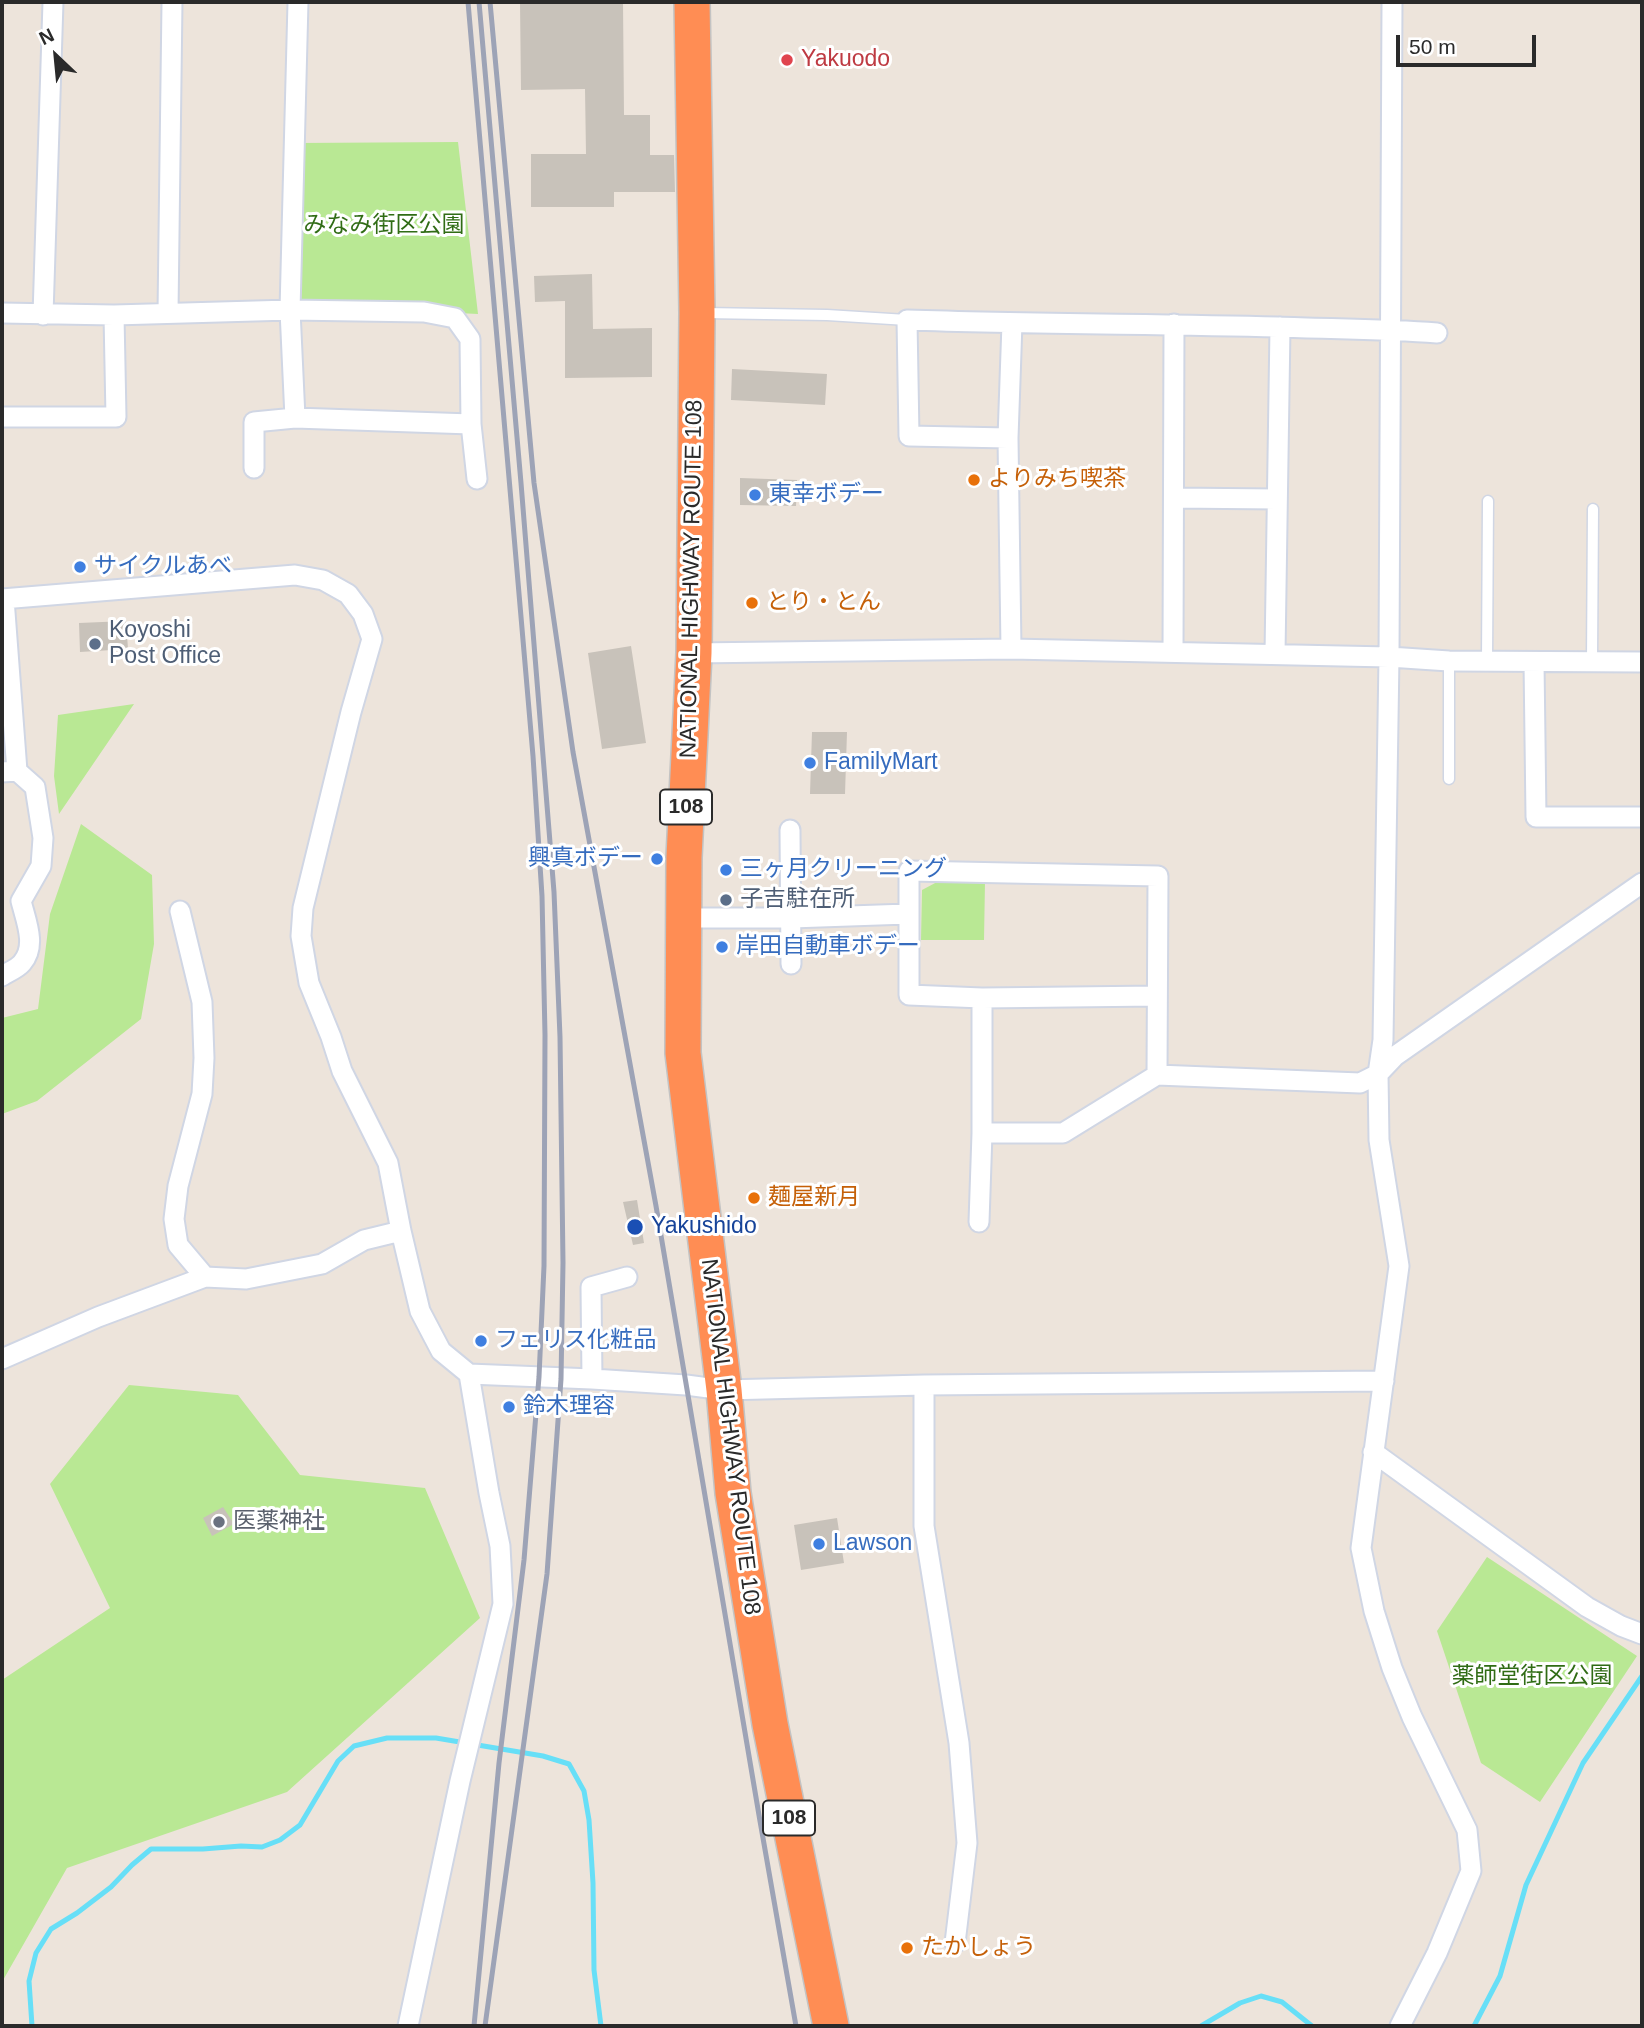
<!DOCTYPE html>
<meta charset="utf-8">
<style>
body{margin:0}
#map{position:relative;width:1644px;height:2028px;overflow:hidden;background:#ede4db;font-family:Arial,sans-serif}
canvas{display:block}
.frame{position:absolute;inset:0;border:4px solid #2a2a2a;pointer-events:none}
.north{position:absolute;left:21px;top:21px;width:70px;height:70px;-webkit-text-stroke:5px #fff;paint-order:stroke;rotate:334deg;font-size:19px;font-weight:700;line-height:28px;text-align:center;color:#2a2a2a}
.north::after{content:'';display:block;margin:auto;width:24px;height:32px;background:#2a2a2a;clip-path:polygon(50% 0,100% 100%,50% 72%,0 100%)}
.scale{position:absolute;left:1396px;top:35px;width:140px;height:32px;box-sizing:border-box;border:4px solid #2a2a2a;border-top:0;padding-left:9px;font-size:21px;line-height:24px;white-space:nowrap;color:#2a2a2a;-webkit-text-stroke:5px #fff;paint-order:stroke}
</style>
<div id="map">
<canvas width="1644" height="2028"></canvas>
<div class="frame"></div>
<div class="north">N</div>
<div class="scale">50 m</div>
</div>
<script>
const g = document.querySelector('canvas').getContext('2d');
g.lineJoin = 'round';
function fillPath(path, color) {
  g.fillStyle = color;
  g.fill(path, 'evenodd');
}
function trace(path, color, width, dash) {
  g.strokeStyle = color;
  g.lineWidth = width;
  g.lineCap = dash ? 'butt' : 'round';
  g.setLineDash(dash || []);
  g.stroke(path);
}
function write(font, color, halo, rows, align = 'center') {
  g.font = font + ' Arial,"Noto Sans JP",sans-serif';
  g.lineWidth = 6;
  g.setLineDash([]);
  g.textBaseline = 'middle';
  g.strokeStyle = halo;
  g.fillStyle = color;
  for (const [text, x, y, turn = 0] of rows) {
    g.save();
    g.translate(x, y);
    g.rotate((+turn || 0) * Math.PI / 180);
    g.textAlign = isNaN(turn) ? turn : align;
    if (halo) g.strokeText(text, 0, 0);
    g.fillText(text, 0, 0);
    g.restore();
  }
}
const green = new Path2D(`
 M 458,142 L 478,314 L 296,305 L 297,143 Z
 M 134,704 L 59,814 L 54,776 L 58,715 Z
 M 81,824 L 152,875 L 154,944 L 141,1019 L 37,1101 L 2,1114 L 2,1018 L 38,1009 L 50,914 Z
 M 937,882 L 985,882 L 984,940 L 921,940 L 922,890 Z
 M 129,1385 L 238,1395 L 300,1475 L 425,1488 L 480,1618 L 287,1792 L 67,1868 L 2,1982 L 2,1680 L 110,1608 L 50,1484 Z
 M 1487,1557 L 1637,1656 L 1540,1802 L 1481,1763 L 1437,1631 Z`);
const stream = new Path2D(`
 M 32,2026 L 29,1981 L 36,1953 L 51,1929 L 77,1913 L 111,1887 L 132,1865 L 151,1849 L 203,1849 L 241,1846 L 262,1847 L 280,1840 L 300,1825 L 338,1761 L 354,1746 L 387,1738 L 436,1738 L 543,1756 L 569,1764 L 584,1791 L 589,1820 L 593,1883 L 594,1970 L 601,2026
 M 1201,2026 L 1240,2003 L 1261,1996 L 1282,2002 L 1312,2026
 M 1474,2026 L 1500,1976 L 1526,1885 L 1583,1763 L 1642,1676`);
const building = new Path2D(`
 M 520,2 L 623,2 L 624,115 L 650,115 L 650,155 L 674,155 L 675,192 L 614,192 L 614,207 L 531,207 L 531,154 L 586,154 L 585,89 L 521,90 Z
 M 592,274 L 593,329 L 652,328 L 652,377 L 565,378 L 565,301 L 535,302 L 534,276 Z
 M 732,369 L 827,374 L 825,405 L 731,400 Z
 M 740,478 L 797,480 L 796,506 L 740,505 Z
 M 126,621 L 128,649 L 80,652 L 79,623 Z
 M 631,646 L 646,743 L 602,749 L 588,653 Z
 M 812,732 L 847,732 L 845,794 L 810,794 Z
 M 637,1200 L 644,1243 L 633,1245 L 623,1202 Z
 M 223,1507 L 234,1524 L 212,1536 L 203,1518 Z
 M 837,1518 L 844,1563 L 801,1570 L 794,1525 Z`);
const lane = new Path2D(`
 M 704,313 L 827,315 L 907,320
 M 1449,661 L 1449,779
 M 1487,661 L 1488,501
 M 1592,661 L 1593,509`);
const street = new Path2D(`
 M 1392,2 L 1389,657 L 1383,1040 L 1378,1074 L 1379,1140 L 1399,1266 L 1361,1548 L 1374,1611 L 1392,1668 L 1412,1717 L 1467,1830 L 1471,1871 L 1437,1953 L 1400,2026
 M 168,312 L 172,2
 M 2,313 L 114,315 L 290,310 L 424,312 L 455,318 L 470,339 L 471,424 L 295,418 L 290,310 L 298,2
 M 43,315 L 53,2
 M 2,417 L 116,417 L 114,315
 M 471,424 L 477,479
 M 1008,438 L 909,436 L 907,320 C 1030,324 1154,324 1278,327 C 1331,329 1384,329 1437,333
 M 254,468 L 254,422 L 295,418
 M 1174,498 L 1277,499
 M 2,599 L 295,575 L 323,580 L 348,594 L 363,614 L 372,639 L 351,712 L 303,908 L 301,936 L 309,983 L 331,1037 L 342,1071 L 388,1163 L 401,1231 L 420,1311 L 441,1351 L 469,1374 L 592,1379 L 686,1385 L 724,1390 L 924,1385 L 1384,1381
 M 1011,649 L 1008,438 L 1012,323
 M 1173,652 L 1174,324
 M 694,653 L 1011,649 L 1389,657 L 1449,661 L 1642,662
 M 1275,654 L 1280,327
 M 1534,662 L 1536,817 L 1642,817
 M 2,772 L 17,771 L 4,599
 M 790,830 L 791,964
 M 180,911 L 202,1002 L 204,1058 L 202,1094 L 178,1186 L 174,1219 L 178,1245 L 205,1277
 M 683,918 L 791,918 L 908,914
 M 2,976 C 8,972 17,969 22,963 C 37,946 26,921 21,901 L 41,866 L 43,838 L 35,787 L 17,771
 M 1157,996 L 982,998 L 909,995 L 909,871 L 1158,876 L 1157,1075
 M 982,1133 L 1063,1133 L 1157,1075 L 1360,1083 L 1378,1074 L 1395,1056 L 1642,883
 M 979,1222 L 982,1133 L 982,998
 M 2,1359 L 98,1317 L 205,1277 L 246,1279 L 322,1264 L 364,1240 L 401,1231
 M 592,1379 L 591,1287 L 627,1277
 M 924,1385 L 924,1526 L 959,1743 L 967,1843 L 955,1943
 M 1373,1452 L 1587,1607 L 1621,1626 L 1642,1634
 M 408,2026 L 460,1781 L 503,1604 L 500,1546 L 489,1493 L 469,1374`);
const highway = new Path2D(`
 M 692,2 L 697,313 L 694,653 L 684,857 L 683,1053 L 724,1390 L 733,1493 L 770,1724 L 831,2026`);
const rail = new Path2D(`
 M 468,2 L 533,756 L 542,896 L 545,1035 L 544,1266 L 539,1377 L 524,1560 L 499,1763 L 474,2026
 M 479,2 L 521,483 L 554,892 L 560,1037 L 563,1263 L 561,1379 L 547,1574 L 485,2026
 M 490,2 L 534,483 L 573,752 L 656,1206 L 760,1821 L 796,2026`);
const markers = [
 [787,60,7,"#e0444e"],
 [974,480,7,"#e8710a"],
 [755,495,7,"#3f7fe0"],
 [80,567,7,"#3f7fe0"],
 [752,603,7,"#e8710a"],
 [95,644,7,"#5c6f8a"],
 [810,763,7,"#3f7fe0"],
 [657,859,7,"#3f7fe0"],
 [726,870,7,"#3f7fe0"],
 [726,900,7,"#5c6f8a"],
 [722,947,7,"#3f7fe0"],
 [754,1198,7,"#e8710a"],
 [635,1227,9,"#1a4fb4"],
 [481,1341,7,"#3f7fe0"],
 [509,1407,7,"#3f7fe0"],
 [219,1522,7,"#6b7280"],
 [819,1544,7,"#3f7fe0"],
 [907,1948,7,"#e8710a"]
];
const shields = [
 [686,807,52],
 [789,1818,52]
];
const shieldNames = [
 ["108",686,807],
 ["108",789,1818]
];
const healthNames = [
 ["Yakuodo",801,60]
];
const parkNames = [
 ["みなみ街区公園",384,226],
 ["薬師堂街区公園",1532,1677]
];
const foodNames = [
 ["よりみち喫茶",988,480],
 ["とり・とん",766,603],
 ["麺屋新月",768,1198],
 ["たかしょう",921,1948]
];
const shopNames = [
 ["東幸ボデー",769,495],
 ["サイクルあべ",94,567],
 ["FamilyMart",824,763],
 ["興真ボデー",643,859,"right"],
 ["三ヶ月クリーニング",740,870],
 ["岸田自動車ボデー",736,947],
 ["フェリス化粧品",495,1341],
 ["鈴木理容",523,1407],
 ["Lawson",833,1544]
];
const streetNames = [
 ["NATIONAL HIGHWAY ROUTE 108",692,579,-89],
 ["NATIONAL HIGHWAY ROUTE 108",730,1437,83]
];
const serviceNames = [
 ["Koyoshi",109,631],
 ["Post Office",109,657],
 ["子吉駐在所",740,900]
];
const transitNames = [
 ["Yakushido",651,1227]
];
const worshipNames = [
 ["医薬神社",233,1522]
];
fillPath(green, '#b9e894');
trace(stream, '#67dff7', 5);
fillPath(building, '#c8c2ba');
trace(lane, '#d0d6e4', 13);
trace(street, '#d0d6e4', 23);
trace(highway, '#c3c3c3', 38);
trace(lane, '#fff', 10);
trace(street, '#fff', 19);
trace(highway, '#ff8d54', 35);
trace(rail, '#9da3b6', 5);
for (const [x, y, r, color] of markers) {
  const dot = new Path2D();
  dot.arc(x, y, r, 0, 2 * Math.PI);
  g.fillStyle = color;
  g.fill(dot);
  trace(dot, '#fff', 2.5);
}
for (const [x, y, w] of shields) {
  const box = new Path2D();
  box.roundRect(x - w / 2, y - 17.5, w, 35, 5);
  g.fillStyle = '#fff';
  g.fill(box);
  trace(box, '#2a2a2a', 2);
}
write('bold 21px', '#2a2a2a', null, shieldNames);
write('23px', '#be3a42', '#fff', healthNames, 'left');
write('23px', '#306c15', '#fff', parkNames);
write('23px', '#c56008', '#fff', foodNames, 'left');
write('23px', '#366cbe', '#fff', shopNames, 'left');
write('23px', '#2a2a2a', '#fff', streetNames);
write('23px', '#4e5e75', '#fff', serviceNames, 'left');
write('23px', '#164399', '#fff', transitNames, 'left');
write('23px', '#5b616d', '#fff', worshipNames, 'left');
</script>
